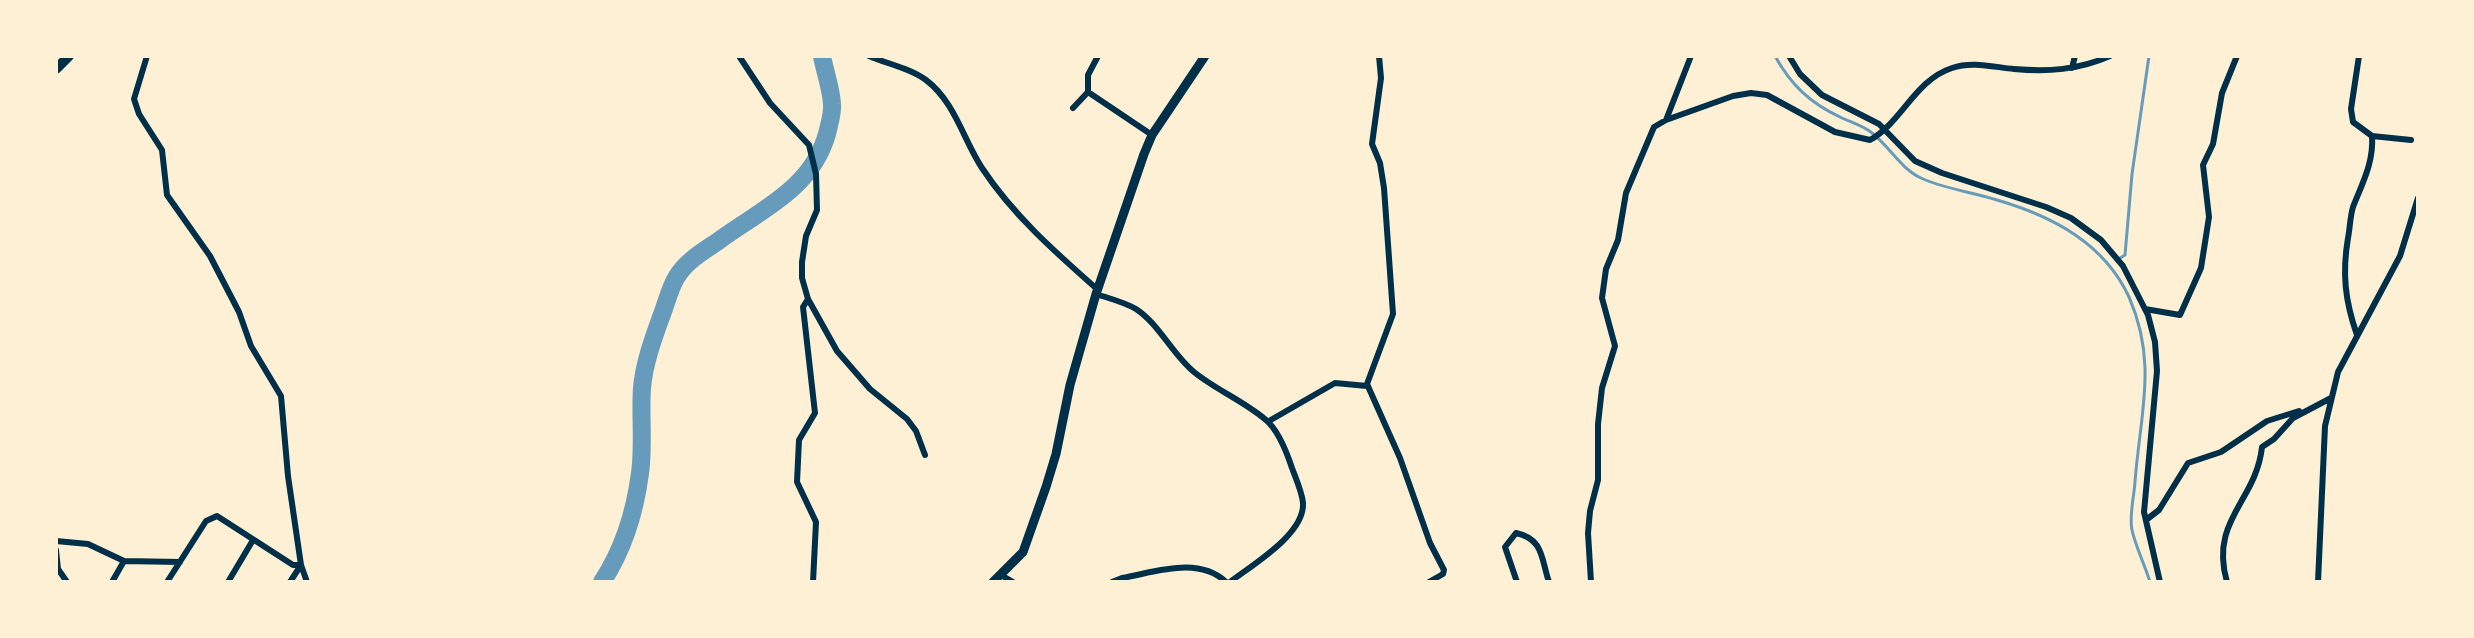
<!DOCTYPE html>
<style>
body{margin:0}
#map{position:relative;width:2474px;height:638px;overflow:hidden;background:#fdf0d5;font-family:Helvetica,sans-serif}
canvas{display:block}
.frame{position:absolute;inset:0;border:58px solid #fdf0d5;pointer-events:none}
</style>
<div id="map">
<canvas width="2474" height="638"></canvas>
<div class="frame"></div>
</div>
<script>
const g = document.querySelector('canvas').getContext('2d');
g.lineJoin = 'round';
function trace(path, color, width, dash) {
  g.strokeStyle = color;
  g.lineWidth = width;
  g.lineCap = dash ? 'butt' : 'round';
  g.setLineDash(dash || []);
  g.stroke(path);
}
const stream = new Path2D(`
 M 1775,56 C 1791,85 1810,103 1840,117 C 1850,122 1864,126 1872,133 C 1889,146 1901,169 1921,178 C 1945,189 1972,192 1997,200 C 2052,216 2104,243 2129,297 C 2158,363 2140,414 2135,482 C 2134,497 2129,516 2132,530 C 2136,548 2145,565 2150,582
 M 2120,258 L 2125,255 L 2132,174 L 2149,56`);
const river = new Path2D(`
 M 602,582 C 623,550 635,512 640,473 C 644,445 640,416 642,388 C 644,364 653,339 661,317 C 666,305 669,290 676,278 C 685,262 702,252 717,242 C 760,210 811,190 827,134 C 829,125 833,113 832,104 C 831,88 825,72 822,56`);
const minor = new Path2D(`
 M 147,56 L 134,99 L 139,114 L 162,150 L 167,195 L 210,256 L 239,312 L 251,346 L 281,396 L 288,476 L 301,565 L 307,582
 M 739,56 L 770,103 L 809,145 L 816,174 L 817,210 L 806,236 L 802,262 L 802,278 L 808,299 L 837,351 L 870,389 L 907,419 L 916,431 L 925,455
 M 869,56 C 887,64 910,68 926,80 C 955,102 963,139 982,168 C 1013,215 1055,252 1097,289
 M 1098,56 L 1088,75 L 1088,92 L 1152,135
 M 1379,56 L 1381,78 L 1372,144 L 1380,163 L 1384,188 L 1393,314 L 1367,384 L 1400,458 L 1430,543 L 1444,570 L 1443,574 L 1429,582
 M 1789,56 L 1800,74 L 1822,95 L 1879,124 L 1915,161 L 1942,173 L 2046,207 L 2071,218 L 2101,240 L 2123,266 L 2148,315 L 2155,342 L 2157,371 L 2144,512 L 2160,582
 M 2072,68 L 2075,56
 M 1073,108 L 1088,92
 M 1666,120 L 1691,56
 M 2372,136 L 2411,140
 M 1096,294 C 1108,298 1124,302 1136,309 C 1160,325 1172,354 1194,372 C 1216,390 1244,401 1266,420 C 1278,430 1287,453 1292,468 C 1296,479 1302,492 1303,503 C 1305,534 1252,565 1230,582
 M 808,299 L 803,307 L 815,413 L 799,440 L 797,482 L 816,522 L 813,582
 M 2145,309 L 2180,315 L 2201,268 L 2209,217 L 2203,165 L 2213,144 L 2222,93 L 2237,56
 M 2357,335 C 2345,301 2342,273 2348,238 C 2350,228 2350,217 2353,207 C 2362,184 2374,162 2372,136 L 2353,122 L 2351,109 L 2359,56
 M 1269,421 L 1335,383 L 1367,386
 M 2146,520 L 2159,510 L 2188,463 L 2221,452 L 2267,421 L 2299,411
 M 56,541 L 88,544 L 124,561 L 180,562
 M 56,550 L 58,569 L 67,582
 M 1001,575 L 1013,582
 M 112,582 L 124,561
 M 167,582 L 206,521 L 217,516 L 293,565 L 301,565 L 290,582
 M 228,582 L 253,540
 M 1112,582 L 1122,578 C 1156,572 1198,556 1226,582
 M 1517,582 L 1505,547 L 1516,533 C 1544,539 1541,559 1549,582
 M 1591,582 L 1588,533 L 1590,511 L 1598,480 L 1598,424 L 1602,388 L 1615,346 L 1602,298 L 1606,269 L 1618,240 L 1626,193 L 1654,127 L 1666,120 L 1733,96 L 1751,93 L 1767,95 L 1835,132 L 1870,140 C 1902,122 1915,80 1952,68 C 1972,61 1993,67 2014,69 C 2048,72 2078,70 2110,56
 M 2227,582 C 2209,520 2256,502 2262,447 L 2274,439 L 2293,418 L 2331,398
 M 2318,582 L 2325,426 L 2338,372 L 2400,256 L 2418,198`);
const secondary = new Path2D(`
 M 993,582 L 1023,552 L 1046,487 L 1056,454 L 1070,385 L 1096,294 L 1144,154 L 1152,135 L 1205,56`);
const primary = new Path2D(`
 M 56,69 L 69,56`);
trace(stream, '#669bbc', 3);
trace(river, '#669bbc', 18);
trace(minor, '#003049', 6);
trace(secondary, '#003049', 9);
trace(primary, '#003049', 10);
</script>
